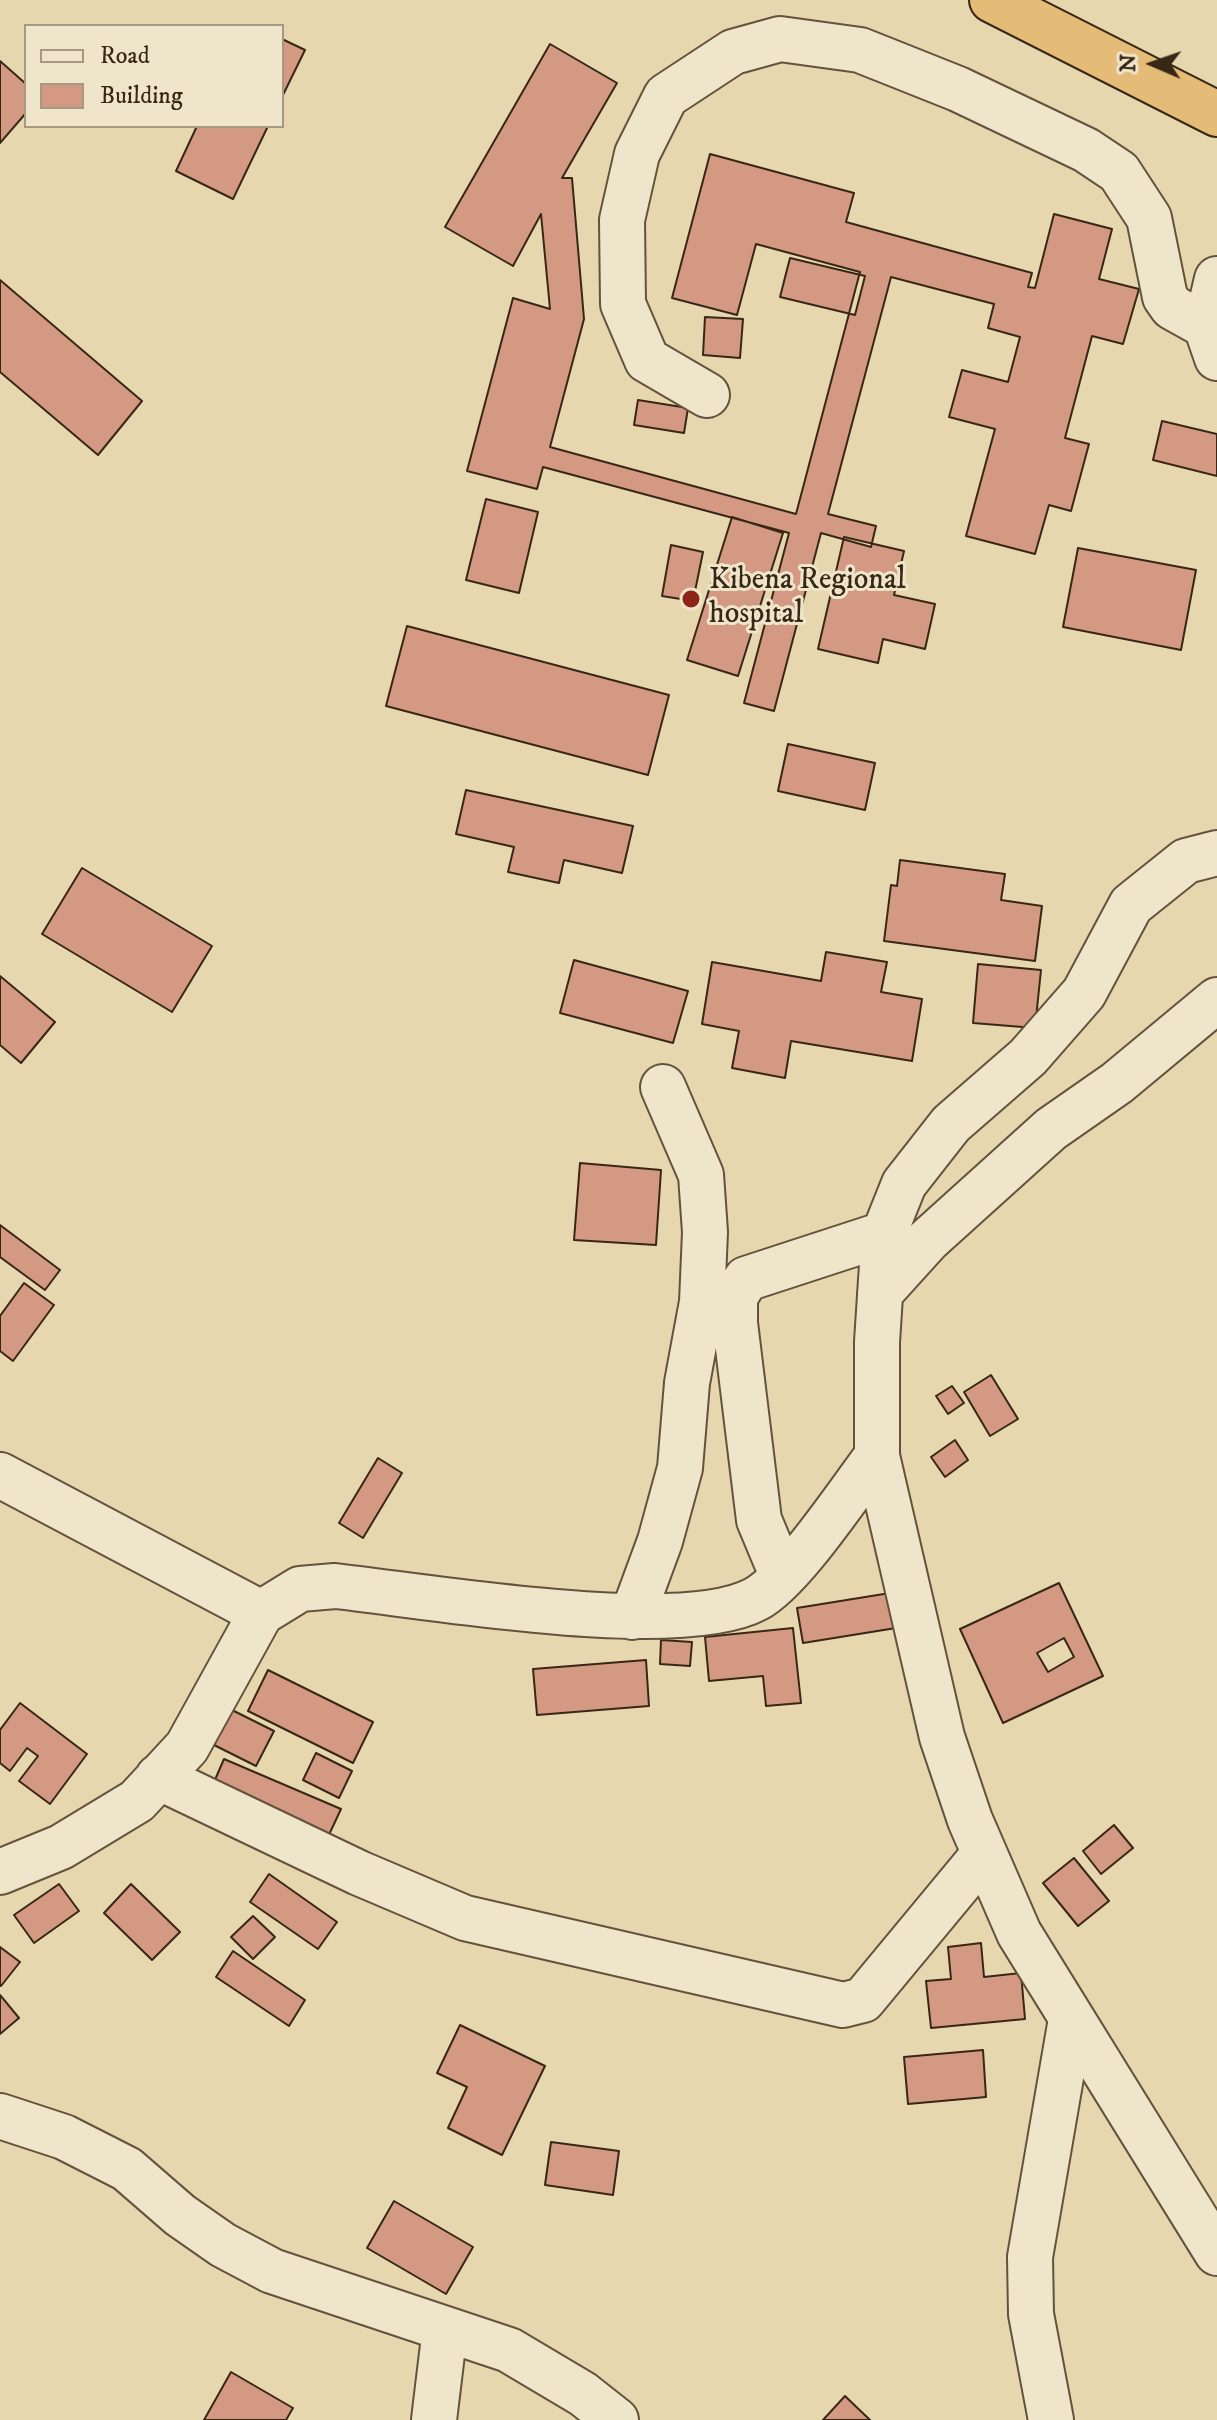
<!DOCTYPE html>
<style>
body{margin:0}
#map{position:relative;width:1217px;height:2420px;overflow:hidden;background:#e7d7af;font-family:"IM FELL DW Pica",serif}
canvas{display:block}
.legend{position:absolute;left:24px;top:24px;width:260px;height:104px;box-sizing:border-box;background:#efe5cb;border:2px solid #a69983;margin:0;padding:10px 14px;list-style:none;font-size:24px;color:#392716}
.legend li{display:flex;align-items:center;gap:16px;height:40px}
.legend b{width:40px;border:2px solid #a69983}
.north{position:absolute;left:1113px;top:24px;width:80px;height:80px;-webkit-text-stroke:6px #efe5cb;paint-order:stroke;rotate:272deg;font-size:22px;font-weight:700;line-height:32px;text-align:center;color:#392716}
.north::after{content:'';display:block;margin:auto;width:28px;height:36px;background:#392716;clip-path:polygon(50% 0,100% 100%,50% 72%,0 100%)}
</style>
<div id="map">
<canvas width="1217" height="2420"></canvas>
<ul class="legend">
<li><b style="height:10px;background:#efe5cb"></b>Road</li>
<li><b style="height:22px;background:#d49983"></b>Building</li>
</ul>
<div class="north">N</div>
</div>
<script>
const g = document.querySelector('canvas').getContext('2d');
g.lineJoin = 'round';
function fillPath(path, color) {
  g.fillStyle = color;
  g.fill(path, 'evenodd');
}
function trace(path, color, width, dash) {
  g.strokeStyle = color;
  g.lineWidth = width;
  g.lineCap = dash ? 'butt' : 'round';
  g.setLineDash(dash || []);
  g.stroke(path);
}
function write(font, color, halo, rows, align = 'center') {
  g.font = font + ' "IM FELL DW Pica",serif';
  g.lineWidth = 6;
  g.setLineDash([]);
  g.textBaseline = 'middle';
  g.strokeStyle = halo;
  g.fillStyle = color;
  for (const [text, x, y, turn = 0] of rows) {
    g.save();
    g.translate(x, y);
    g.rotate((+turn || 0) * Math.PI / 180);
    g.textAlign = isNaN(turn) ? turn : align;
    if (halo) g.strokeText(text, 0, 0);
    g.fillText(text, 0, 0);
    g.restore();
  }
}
const building = new Path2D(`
 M 282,39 L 305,50 L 282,97 Z
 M 550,44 L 617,83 L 562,178 L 572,178 L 584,319 L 550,447 L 796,514 L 860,272 L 756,244 L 737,315 L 672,298 L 710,154 L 854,193 L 846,222 L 1032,273 L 1028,287 L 1035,288 L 1054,214 L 1112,229 L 1099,279 L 1139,289 L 1123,344 L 1092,336 L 1065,438 L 1089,444 L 1071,511 L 1049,505 L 1035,554 L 966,536 L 995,429 L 949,417 L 962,370 L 1008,382 L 1020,337 L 988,328 L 994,304 L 891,277 L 828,514 L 876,526 L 871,547 L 821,533 L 774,711 L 744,703 L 789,533 L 543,467 L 537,489 L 467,471 L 513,298 L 550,309 L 541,214 L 513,266 L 445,227 Z
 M 0,61 L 26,84 L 26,113 L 0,143 Z
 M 197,126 L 268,126 L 233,199 L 176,171 Z
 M 790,258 L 865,276 L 855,315 L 780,297 Z
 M 0,280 L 142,401 L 98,455 L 0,372 Z
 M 705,317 L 743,319 L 740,358 L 703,355 Z
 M 638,400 L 688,408 L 684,433 L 634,425 Z
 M 1162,421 L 1217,434 L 1217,476 L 1153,460 Z
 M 486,499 L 538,512 L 519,593 L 466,580 Z
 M 732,517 L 783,533 L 738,676 L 687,660 Z
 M 844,537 L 904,551 L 894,595 L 935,604 L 925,649 L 883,639 L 878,663 L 818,649 Z
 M 671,545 L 703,552 L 693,601 L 662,596 Z
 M 1078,548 L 1196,570 L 1181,650 L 1063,627 Z
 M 407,626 L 669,695 L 648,775 L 386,706 Z
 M 788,744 L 875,763 L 865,810 L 778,791 Z
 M 466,790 L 633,826 L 622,873 L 564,860 L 559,883 L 508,872 L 514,847 L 456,834 Z
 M 900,860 L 1005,874 L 1001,900 L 1042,906 L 1035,961 L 884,941 L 891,885 L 897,886 Z
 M 82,868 L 212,946 L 172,1012 L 42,934 Z
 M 826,952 L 887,962 L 881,992 L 922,999 L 912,1061 L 791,1041 L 785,1078 L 732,1068 L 739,1031 L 702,1024 L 712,962 L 821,981 Z
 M 574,960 L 688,991 L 673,1043 L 560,1013 Z
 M 978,964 L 1041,970 L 1035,1028 L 973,1023 Z
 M 0,976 L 55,1022 L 21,1063 L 0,1045 Z
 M 580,1163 L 661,1170 L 656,1245 L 574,1240 Z
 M 0,1225 L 60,1270 L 45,1290 L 0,1257 Z
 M 24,1283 L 54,1305 L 13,1361 L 0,1351 L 0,1316 Z
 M 991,1375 L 1018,1419 L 990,1436 L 964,1392 Z
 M 952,1386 L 964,1403 L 948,1414 L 936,1396 Z
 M 955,1440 L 968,1460 L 945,1477 L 931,1457 Z
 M 378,1458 L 402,1473 L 363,1538 L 339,1523 Z
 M 1059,1583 L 1103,1676 L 1003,1723 L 960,1629 ZM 1064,1638 L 1074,1657 L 1048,1672 L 1037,1653 Z
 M 890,1593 L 896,1628 L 803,1643 L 797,1608 Z
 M 793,1628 L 801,1703 L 766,1706 L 763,1676 L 709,1681 L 705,1637 Z
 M 661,1640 L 692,1642 L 690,1666 L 660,1664 Z
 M 646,1660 L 649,1706 L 537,1715 L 533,1669 Z
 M 268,1670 L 373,1722 L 353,1763 L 248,1711 Z
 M 20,1703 L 87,1754 L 50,1804 L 19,1781 L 38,1756 L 27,1748 L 10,1771 L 0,1763 L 0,1730 Z
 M 232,1710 L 274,1731 L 256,1766 L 214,1745 Z
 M 316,1753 L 352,1771 L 339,1798 L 303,1780 Z
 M 224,1759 L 341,1809 L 327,1839 L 211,1789 Z
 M 1114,1825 L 1133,1848 L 1101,1874 L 1083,1851 Z
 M 1074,1858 L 1109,1901 L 1078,1926 L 1043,1883 Z
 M 269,1874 L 337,1922 L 318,1949 L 250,1902 Z
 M 59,1884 L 79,1911 L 34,1943 L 14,1915 Z
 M 131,1884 L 180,1932 L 152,1960 L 104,1913 Z
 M 253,1916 L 275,1937 L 253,1959 L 231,1937 Z
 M 981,1943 L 984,1977 L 1021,1973 L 1025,2019 L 931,2028 L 926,1981 L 951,1979 L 948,1947 Z
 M 0,1947 L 20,1962 L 1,1986 L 0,1986 Z
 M 233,1951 L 305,2000 L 289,2026 L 216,1977 Z
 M 0,1995 L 19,2018 L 0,2034 Z
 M 460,2025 L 545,2066 L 502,2155 L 448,2128 L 467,2087 L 437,2073 Z
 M 983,2050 L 986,2097 L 908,2104 L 904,2057 Z
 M 551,2142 L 619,2151 L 613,2195 L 545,2185 Z
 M 394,2201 L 473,2247 L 446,2294 L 367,2248 Z
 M 231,2372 L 293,2408 L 286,2420 L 204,2420 Z
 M 845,2396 L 870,2420 L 823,2420 Z`);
const minor = new Path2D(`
 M 1217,279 L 1206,326 L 1217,358
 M 707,395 L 647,360 L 623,304 L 622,220 L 637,154 L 666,96 L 733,52 L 780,39 L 860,50 L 958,89 L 1086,150 L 1119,172 L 1149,218 L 1165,297 L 1172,307 L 1206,326
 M 1217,853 L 1186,861 L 1131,905 L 1084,993 L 1028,1057 L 951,1124 L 904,1184 L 884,1234 L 877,1342 L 877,1456 L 942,1737 L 970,1820 L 1019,1933 L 1217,2253
 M 880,1293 L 928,1240 L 1051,1129 L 1117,1083 L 1217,1000
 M 0,1475 L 261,1613
 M 782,1575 L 759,1520 L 735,1323 L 735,1297 L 746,1279 L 884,1234
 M 632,1617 L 660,1541 L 680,1468 L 687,1383 L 702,1302 L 705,1232 L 701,1175 L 663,1087
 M 158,1777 L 359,1873 L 465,1918 L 843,2005 L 863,2000 L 984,1854
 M 0,1872 L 61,1847 L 137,1801 L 187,1747 L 261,1613 L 300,1589 L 335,1586 C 427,1596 680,1640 756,1599 C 792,1580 850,1491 877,1456
 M 0,2116 L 64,2137 L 127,2169 L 180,2215 L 223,2245 L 272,2271 L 509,2350 L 583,2394 L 616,2420
 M 434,2420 L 445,2329
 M 1051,2420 L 1031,2314 L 1030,2257 L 1071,2019`);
const highway = new Path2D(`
 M 992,0 L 1217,114`);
const markers = [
 [691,599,10,"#8f2418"]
];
const poiNames = [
 ["Kibena Regional",709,582],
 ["hospital",709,616]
];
fillPath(building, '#d49983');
trace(building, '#392716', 2);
trace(minor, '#64533c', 48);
trace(highway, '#392716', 48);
trace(minor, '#efe5cb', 44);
trace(highway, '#e4bc78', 44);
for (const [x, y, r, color] of markers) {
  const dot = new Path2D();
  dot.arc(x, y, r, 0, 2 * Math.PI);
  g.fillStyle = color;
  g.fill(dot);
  trace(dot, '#efe5cb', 3);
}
write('30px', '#392716', '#efe5cb', poiNames, 'left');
</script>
